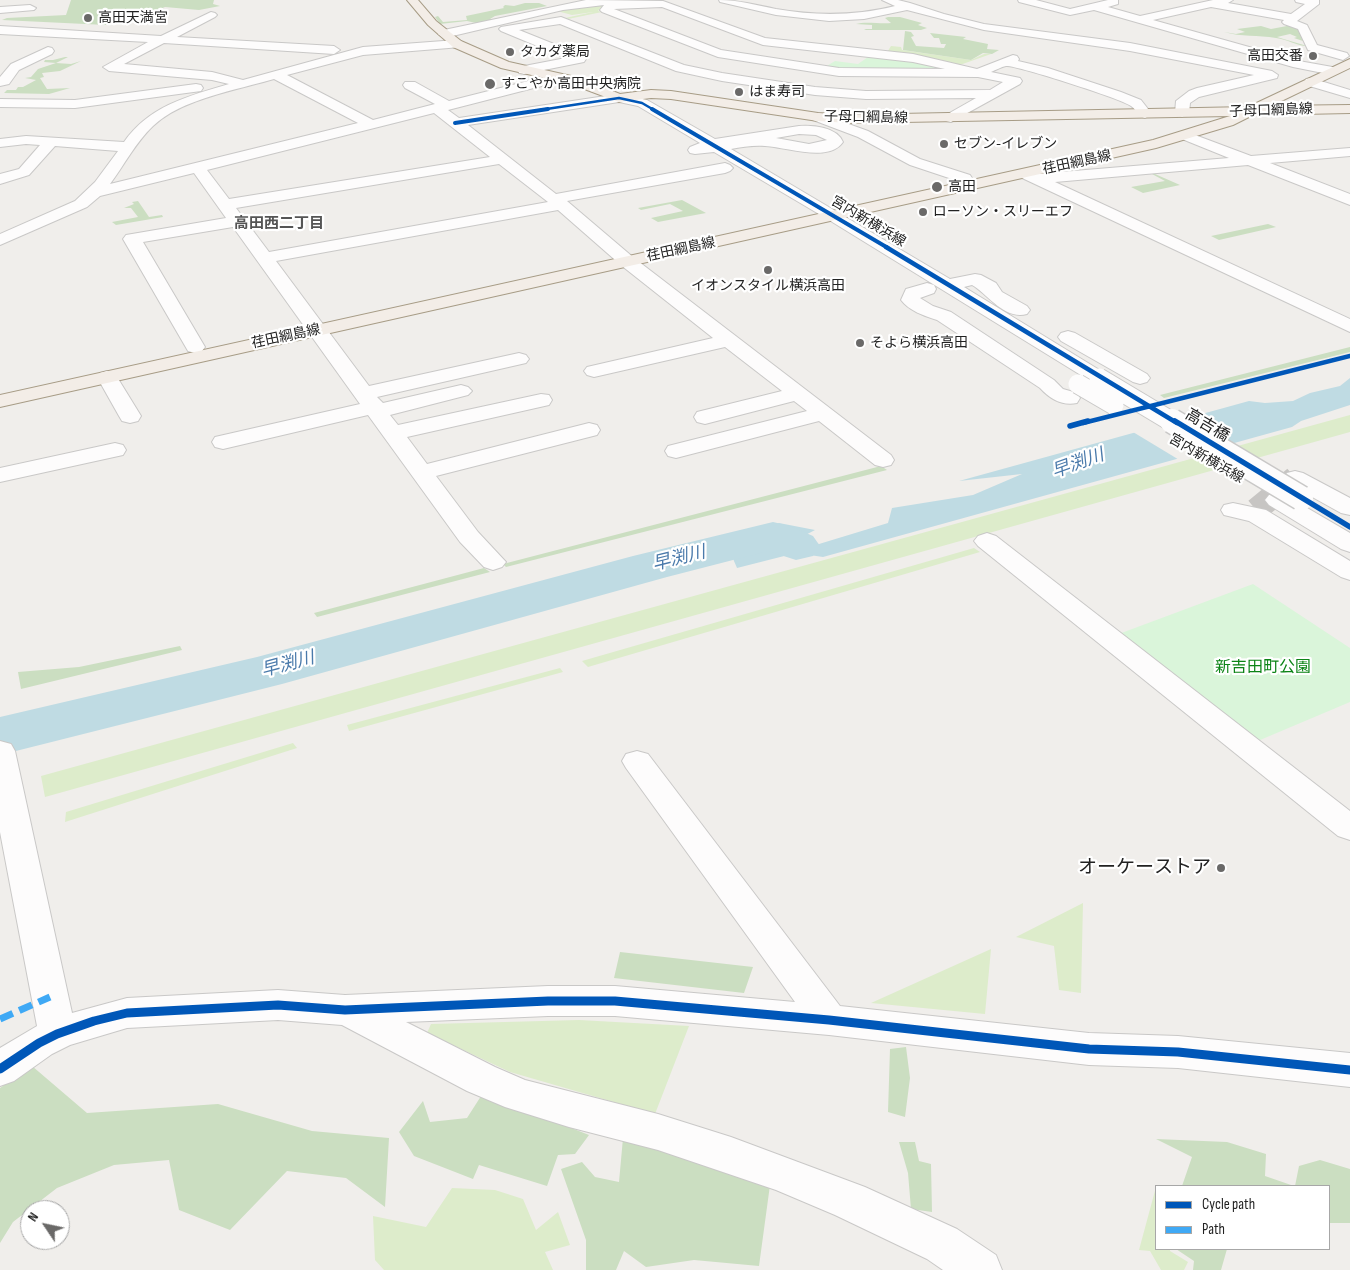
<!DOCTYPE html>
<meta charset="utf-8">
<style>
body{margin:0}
#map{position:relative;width:1350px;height:1270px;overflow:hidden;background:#f0eeeb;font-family:"Sofia Sans Condensed",sans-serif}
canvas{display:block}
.legend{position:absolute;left:1155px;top:1185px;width:175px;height:65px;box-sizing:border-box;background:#fff;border:1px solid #a7a7a7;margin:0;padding:6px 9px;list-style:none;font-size:15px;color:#222}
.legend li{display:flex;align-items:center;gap:10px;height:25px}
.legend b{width:25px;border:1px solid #a7a7a7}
.north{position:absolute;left:20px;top:1200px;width:50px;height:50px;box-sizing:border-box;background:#fff;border:1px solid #a7a7a7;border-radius:50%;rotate:304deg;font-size:14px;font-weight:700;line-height:20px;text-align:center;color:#222}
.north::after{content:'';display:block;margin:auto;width:18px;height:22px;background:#6a6968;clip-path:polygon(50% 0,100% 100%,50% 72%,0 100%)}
</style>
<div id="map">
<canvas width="1350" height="1270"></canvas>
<ul class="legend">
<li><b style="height:6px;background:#0057b8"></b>Cycle path</li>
<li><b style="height:6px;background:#3fa9f5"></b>Path</li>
</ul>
<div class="north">N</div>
</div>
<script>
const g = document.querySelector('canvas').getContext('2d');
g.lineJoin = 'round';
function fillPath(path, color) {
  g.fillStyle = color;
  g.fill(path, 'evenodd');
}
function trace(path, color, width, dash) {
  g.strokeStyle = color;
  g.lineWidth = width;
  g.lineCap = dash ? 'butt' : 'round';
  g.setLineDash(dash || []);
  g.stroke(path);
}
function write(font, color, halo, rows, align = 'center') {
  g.font = font + ' "Sofia Sans Condensed","Noto Sans JP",sans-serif';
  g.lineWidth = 4.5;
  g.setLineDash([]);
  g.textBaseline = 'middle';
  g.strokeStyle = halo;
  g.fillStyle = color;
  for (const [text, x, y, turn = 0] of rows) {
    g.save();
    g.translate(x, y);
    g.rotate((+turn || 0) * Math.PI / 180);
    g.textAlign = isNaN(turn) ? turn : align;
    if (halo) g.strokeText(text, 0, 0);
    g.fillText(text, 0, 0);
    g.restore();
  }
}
const grass = new Path2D(`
 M 595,4 L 604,4 L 598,11 L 602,12 L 568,19 L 565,18 L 593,12 L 572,15 L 557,11 Z
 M 891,46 L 901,47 L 902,50 L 971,60 L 984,54 L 991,54 L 957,66 L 886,54 Z
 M 1350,415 L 1350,432 L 45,797 L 41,776 Z
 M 974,548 L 980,552 L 588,667 L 582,661 Z
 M 560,668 L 563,672 L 349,731 L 347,725 Z
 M 293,743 L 297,748 L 65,822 L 66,812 Z
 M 1083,903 L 1081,993 L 1059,990 L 1054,946 L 1016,937 Z
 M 991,949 L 985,1014 L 871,1003 Z
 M 579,1020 L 689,1026 L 655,1114 L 510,1072 L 427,1033 L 431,1024 Z
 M 1156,1187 L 1156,1249 L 1170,1249 L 1170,1251 L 1188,1262 L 1184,1270 L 1161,1270 L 1150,1251 L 1139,1250 Z
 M 452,1188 L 495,1190 L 523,1199 L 536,1230 L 558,1212 L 570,1245 L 545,1252 L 553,1270 L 384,1270 L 375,1260 L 373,1216 L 426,1227 Z`);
const forest = new Path2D(`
 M 71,0 L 214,0 L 213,4 L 220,6 L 199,10 L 165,7 L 153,12 L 126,14 L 124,17 L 131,18 L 106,25 L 2,20 L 7,18 L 66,15 Z
 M 525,3 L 539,3 L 547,6 L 495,16 L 490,19 L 496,20 L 480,24 L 467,21 L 440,24 L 435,17 L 438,16 L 443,22 L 467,20 L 466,16 L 504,8 L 503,7 L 505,5 L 514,6 Z
 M 888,17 L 900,17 L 922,23 L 918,25 L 927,28 L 921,30 L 866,30 L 864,29 L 872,29 L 872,25 L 856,24 C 865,21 879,24 891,23 L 885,18 Z
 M 1282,22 L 1297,26 L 1303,41 L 1294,38 L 1297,37 L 1290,34 L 1277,37 L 1307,46 C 1297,46 1287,39 1276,38 C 1258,35 1241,37 1224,32 L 1236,34 L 1245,32 L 1237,29 L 1261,26 L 1271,29 L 1287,26 Z
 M 905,31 L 911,32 L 914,36 L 911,37 L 916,46 L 944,48 L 946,44 L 941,44 L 939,38 L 934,38 L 930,33 L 966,37 L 963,39 L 988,44 L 987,49 L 999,50 L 992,54 L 983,53 L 971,60 L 903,50 Z
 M 65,57 L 68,57 L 56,63 L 71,64 L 81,61 L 60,71 L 42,73 L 44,77 L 40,78 L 47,89 L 70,88 L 49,94 L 4,93 L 7,90 L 16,90 L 18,87 L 23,87 L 36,80 L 25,78 L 31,77 L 38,69 L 56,63 L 44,62 L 45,60 L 53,60 Z
 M 1152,174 L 1155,174 L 1180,185 L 1143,193 L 1131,187 L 1165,181 Z
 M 682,200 L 706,213 L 658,222 L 651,218 L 683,211 L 670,204 L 641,210 L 638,208 Z
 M 138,201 L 149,217 L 162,215 L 163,217 L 116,225 L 112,222 L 138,217 L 131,208 L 124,208 L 134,204 L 132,202 Z
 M 1268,224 L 1276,227 L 1219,240 L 1211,236 Z
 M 1350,347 L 1350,352 L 1164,398 L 1160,395 Z
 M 881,466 L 887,470 L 506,567 L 503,564 Z
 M 484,568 L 490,572 L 317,617 L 314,613 Z
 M 180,646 L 182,650 L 21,689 L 18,672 L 79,667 Z
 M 620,952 L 753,967 L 744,993 L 614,978 Z
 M 906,1047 L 910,1078 L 905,1117 L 888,1112 L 890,1049 Z
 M 32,1066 L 87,1113 L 218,1104 L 312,1131 L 389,1138 L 385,1207 L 346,1178 L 287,1171 L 230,1230 L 179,1210 L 169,1160 L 114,1165 L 57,1188 L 13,1222 L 0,1243 L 0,1088 Z
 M 483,1093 L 589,1135 L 575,1154 L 558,1155 L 547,1186 L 479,1165 L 473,1179 L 414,1156 L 399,1132 L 423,1101 L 430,1122 L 467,1118 Z
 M 623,1138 L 770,1185 L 759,1266 L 694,1260 L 646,1267 L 624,1251 L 616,1270 L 586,1270 L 586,1240 L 561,1169 L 582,1162 L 595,1177 L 619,1182 Z
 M 1156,1139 L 1227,1142 L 1266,1154 L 1265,1176 L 1294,1186 L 1182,1186 L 1192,1157 Z
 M 899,1142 L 915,1142 L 919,1161 L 931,1164 L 932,1212 L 911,1209 L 908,1173 Z
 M 1320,1160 L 1350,1169 L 1350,1223 L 1329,1223 L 1329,1186 L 1295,1186 L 1299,1166 Z
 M 1176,1249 L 1227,1249 L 1221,1270 L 1193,1270 L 1194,1261 Z`);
const park = new Path2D(`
 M 871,55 L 897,58 L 952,70 L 857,72 L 825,67 L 835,61 L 858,64 Z
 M 1253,584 L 1350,648 L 1350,702 L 1253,743 L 1116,635 Z`);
const water = new Path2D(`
 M 1350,378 L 1350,405 L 1301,421 L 1292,427 L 823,557 L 796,553 L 737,568 L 725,540 L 779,523 L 815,530 L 798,539 L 819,544 L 888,523 L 892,508 L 973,495 L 1022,474 L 959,481 L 1249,401 L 1265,403 L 1293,401 L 1310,393 L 1340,386 Z`);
const pier = new Path2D(`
 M 1186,416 L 1237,445 L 1181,461 L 1133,432 Z`);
const river = new Path2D(`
 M 773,522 L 790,526 L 813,536 L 820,546 L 813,556 L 796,560 L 768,551 L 667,577 L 282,684 L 0,755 L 0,717 L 257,657 L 633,556 Z`);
const minorTunnel = new Path2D(`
 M 1256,510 L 1295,478`);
const minor = new Path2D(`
 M 586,0 L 663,1 L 765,38 L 913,54 L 977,69 L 1013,55 L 1017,56 L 1019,59 L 1018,61 L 1048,68 L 1121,92 L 1141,100 L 1152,114 L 1145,118 C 1137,116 1137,110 1131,106 C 1122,99 1016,65 1006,66 C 1001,67 996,70 991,72 L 1020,78 L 1022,81 L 1020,84 L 951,122 L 946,121 L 944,118 L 946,115 L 976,98 L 866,99 L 815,95 L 722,81 L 676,71 L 560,24 L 519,30 L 584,56 L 586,59 L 584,62 L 524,74 L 519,73 L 518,70 L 519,67 L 566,58 L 501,31 L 499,29 L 501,27 L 561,17 L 684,65 L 722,73 L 815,87 L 866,91 L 990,90 L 1003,82 L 978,77 L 839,76 L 718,57 L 602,12 L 600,10 L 604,5 L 563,10 L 444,38 L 438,34 L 444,30 ZM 662,7 L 763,45 L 913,62 L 945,69 L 839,68 L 721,50 L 614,9 Z
 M 719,0 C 738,0 756,5 776,9 C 816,16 855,16 895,6 L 882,0 L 898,0 L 910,3 L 944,14 L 984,24 L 1130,43 L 1272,71 L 1278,75 L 1277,78 L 1199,97 L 1190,103 L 1189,113 L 1182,117 L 1175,113 L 1176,101 L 1189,91 L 1197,88 L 1254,75 L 1130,51 L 984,30 L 907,10 L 864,19 L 829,21 L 776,15 L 720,2 Z
 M 1018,0 L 1036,0 L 1070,9 L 1108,0 L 1118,0 L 1118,4 L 1108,7 L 1140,16 L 1213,0 L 1233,0 L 1228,3 L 1291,14 L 1305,4 L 1296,2 L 1295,0 L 1319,0 L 1319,4 L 1297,21 L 1307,25 L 1317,45 L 1347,53 L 1349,56 L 1343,60 L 1308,50 L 1298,29 L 1284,24 L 1282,22 L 1284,20 L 1211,7 L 1153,20 L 1299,61 L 1338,68 L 1339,71 L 1333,75 L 1293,67 L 1094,10 L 1070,15 L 1019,2 Z
 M 30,5 L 36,8 L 34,10 L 0,13 L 0,7 Z
 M 211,12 L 215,13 L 217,15 L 215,17 L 177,37 L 334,46 L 340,50 L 334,54 L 164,43 L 124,64 L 212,72 L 243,80 L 363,47 L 457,40 L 461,41 L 463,44 L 461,47 L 363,55 L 287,75 L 373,120 L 435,104 L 405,88 L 403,85 L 405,82 L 415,82 L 449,101 L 552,75 L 557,76 L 558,79 L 557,82 L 448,110 L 459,118 L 619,94 L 647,100 L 715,139 L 799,126 C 813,125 837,127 843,142 C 829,163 786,147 765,146 C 754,145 742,147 731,149 L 950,279 L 975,274 L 981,275 L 996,283 L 1002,292 L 1027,306 L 1030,310 L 1027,314 C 1004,320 989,295 972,285 L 964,287 L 1106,374 L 1109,378 L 1106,382 L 1099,384 L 1092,382 L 829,220 L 714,152 L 695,154 L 690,153 L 688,150 L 690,147 L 700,143 L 638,106 L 619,102 L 468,125 L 556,194 L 725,163 L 730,165 L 733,168 L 730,171 L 725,173 L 567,201 L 634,258 L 891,455 L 894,460 L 891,465 L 883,467 L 875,465 L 819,421 L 676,458 L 668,456 L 665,451 L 668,446 L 807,411 L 794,401 L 705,424 L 697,422 L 694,417 L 697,412 L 782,391 L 725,347 L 594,377 L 587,375 L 584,371 L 587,367 L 713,338 L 622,266 L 558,210 L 276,261 L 369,386 L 519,353 L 526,355 L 529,359 L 526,363 L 377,397 L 383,403 L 461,385 L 468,387 L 472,391 L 468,395 L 390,415 L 398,425 L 541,394 L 549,395 L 552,400 L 549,405 L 407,437 L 427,464 L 589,423 L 597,425 L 600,430 L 597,435 L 436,476 L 478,532 L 506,562 L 502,567 L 493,570 L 484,567 L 460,542 L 368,415 L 223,449 L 215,447 L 212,442 L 215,437 L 360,404 L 233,227 L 143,242 L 205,347 L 202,351 L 195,353 L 188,351 L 123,239 L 126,235 L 132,234 L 226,218 L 194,173 L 100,196 L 87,207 L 0,245 L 0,234 L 75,201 L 95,182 L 118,151 L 55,146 L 29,175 L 0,184 L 0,174 L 19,169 L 40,145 L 26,144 L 0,147 L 0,139 L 26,136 L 124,142 C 149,106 188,96 229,84 L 212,80 L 109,71 L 103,67 L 148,42 L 0,34 L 0,26 L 161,36 ZM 274,79 L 358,123 L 110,184 C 125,164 135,143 153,126 C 181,99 237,90 274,79 ZM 434,113 L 490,157 L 229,199 L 207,170 ZM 799,134 L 816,135 L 827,140 L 809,144 L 776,138 ZM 499,164 L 548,202 L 269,252 L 236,208 Z
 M 48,47 L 52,48 L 54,51 L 52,54 L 19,70 L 9,84 L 0,86 L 0,77 L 11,64 Z
 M 1311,78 L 1350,90 L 1350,98 L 1306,85 L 1304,82 L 1306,79 Z
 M 196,84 L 201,85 L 203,88 L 201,91 L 75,108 L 0,107 L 0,99 L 75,100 Z
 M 818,113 L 868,131 L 920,159 L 970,175 L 972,178 L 970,181 L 964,183 L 910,165 L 858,137 L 813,120 L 811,117 L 813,114 Z
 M 1187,132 L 1251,156 L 1350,148 L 1350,156 L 1270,163 L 1350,194 L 1350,205 L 1248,165 L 1055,182 L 1350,319 L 1350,332 L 1020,177 L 1017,174 L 1020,171 L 1025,169 L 1038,174 L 1229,158 L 1182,139 L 1180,136 L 1182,133 Z
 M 927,283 L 934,285 L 936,289 L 934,293 L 920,298 L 933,306 L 951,312 L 1054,380 L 1063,389 L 1077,393 L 1080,398 L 1077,403 C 1062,406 1050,399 1040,388 L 937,320 C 925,316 909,311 901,300 L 906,289 Z
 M 1068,331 L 1075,333 L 1147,374 L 1150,378 L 1147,382 L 1140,384 L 1133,382 L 1061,341 L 1058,337 L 1061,333 Z
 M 107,371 L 114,373 L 117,377 L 141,416 L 138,421 L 130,423 L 122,421 L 119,416 L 97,377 L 100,373 Z
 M 115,443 L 123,445 L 126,450 L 123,455 L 0,482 L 0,468 Z
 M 1295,471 L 1303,473 L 1350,498 L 1350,515 L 1341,513 L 1287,483 L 1283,478 L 1287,473 Z
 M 1277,493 L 1285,495 L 1350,533 L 1350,552 L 1341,549 L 1269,505 L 1265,500 L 1269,495 Z
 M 1233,503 L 1266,510 L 1350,561 L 1350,580 L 1341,577 L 1249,521 L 1224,515 L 1221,510 L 1224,505 Z
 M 987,533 L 996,536 L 1350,811 L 1350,840 L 1338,836 L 978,546 L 974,541 L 978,536 Z
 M 0,741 L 11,744 L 15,751 L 72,1013 L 127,998 L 278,990 L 345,995 L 548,986 L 615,986 L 795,1002 L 626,768 L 622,761 L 626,754 L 637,751 L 648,754 L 840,1006 L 1089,1033 L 1178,1036 L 1350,1053 L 1350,1087 L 1178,1068 L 1089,1065 L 829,1035 L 615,1016 L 548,1016 L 406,1022 L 495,1067 L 525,1080 L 658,1114 L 731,1137 L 865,1187 L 957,1229 L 996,1255 L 1002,1270 L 943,1270 L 927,1259 L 835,1215 L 776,1190 L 658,1150 L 569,1127 L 505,1107 L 467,1091 L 342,1025 L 278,1020 L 127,1028 L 70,1045 L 52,1054 L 14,1081 L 0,1086 L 0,1048 L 37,1026 L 0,832 Z`);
const major = new Path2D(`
 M 407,0 L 418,0 L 436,21 L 461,41 L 509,62 L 580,78 L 620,94 L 651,90 L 671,91 L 818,113 L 849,115 L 1248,107 L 1350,59 L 1350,68 L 1271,106 L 1350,105 L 1350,113 L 1253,115 L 1233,125 L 1156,148 L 0,407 L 0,395 L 1153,140 L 1230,116 L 849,123 L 818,121 L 671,99 L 651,98 L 619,102 L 571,84 L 501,68 L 453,47 L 428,25 Z`);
const minorBridgeFar1 = new Path2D(`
 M 1099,378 L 1174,423
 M 1078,384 L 1114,405`);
const minorBridge = new Path2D(`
 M 1172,421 L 1301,498`);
const quiet = new Path2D(`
 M 0,1019 L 50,997`);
const cyclewayFar4 = new Path2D(`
 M 540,110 L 619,98 L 642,103 L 654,110`);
const cyclewayFar3 = new Path2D(`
 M 652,109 L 888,248
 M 455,123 L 548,109`);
const cyclewayFar2 = new Path2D(`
 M 886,247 L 1177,423
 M 1083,423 L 1350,356`);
const cyclewayFar1 = new Path2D(`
 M 1175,421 L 1350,527
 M 1070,426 L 1088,421`);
const cycleway = new Path2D(`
 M 0,1069 L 39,1043 L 57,1034 L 94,1021 L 127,1013 L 278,1005 L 345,1010 L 548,1001 L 615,1001 L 829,1020 L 1089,1049 L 1178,1052 L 1350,1070`);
const markers = [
 [88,18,5,"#6a6968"],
 [510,52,5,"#6a6968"],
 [1313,56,5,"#6a6968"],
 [490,84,6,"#6a6968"],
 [739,92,5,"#6a6968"],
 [944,144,5,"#6a6968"],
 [937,187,6,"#6a6968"],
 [923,212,5,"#6a6968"],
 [768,270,5,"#6a6968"],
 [860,343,5,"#6a6968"],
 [1221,868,5,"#6a6968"]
];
const farPoinames = [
 ["高田天満宮",98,18],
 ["タカダ薬局",520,52],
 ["高田交番",1303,56,"right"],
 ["すこやか高田中央病院",501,84],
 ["はま寿司",749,92],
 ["セブン-イレブン",954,144],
 ["高田",948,187],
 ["ローソン・スリーエフ",933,212],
 ["イオンスタイル横浜高田",768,286,"center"],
 ["そよら横浜高田",870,343]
];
const farStreetnames = [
 ["子母口綱島線",1271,111,-2],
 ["子母口綱島線",866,118,1],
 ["荏田綱島線",1077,163,-12],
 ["宮内新横浜線",868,222,31],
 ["荏田綱島線",681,250,-12],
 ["荏田綱島線",286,337,-12],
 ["宮内新横浜線",1206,459,30]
];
const farNeighbourhoodnames = [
 ["高田西二丁目",279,224]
];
const streetNames = [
 ["高吉橋",1207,426,31]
];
const parkNames = [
 ["新吉田町公園",1263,668]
];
const waterNames = [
 ["早渕川",1078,464,-20],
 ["早渕川",679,559,-14],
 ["早渕川",288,665,-15]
];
const nearPoinames = [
 ["オーケーストア",1211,868]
];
fillPath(grass, '#ddeccb');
fillPath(forest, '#cbdec1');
fillPath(park, '#daf5da');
fillPath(water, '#bfdbe3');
fillPath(pier, '#f0eeeb');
fillPath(river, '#bfdbe3');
trace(minorTunnel, '#c7c5c3', 24, [24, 12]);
trace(minor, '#c9c8c7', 2);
trace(major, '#a79c86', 2);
fillPath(minor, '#fdfcfc');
fillPath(major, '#f3ede7');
trace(minorBridgeFar1, '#c9c8c7', 21, []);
trace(minorBridge, '#c9c8c7', 27, []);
trace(minorBridgeFar1, '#fdfcfc', 19);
trace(minorBridge, '#fdfcfc', 24);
trace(quiet, '#3fa9f5', 7, [14, 7]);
trace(cyclewayFar4, '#0057b8', 2.5);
trace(cyclewayFar3, '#0057b8', 4);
trace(cyclewayFar2, '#0057b8', 4.5);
trace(cyclewayFar1, '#0057b8', 5.5);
trace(cycleway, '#0057b8', 9);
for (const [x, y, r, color] of markers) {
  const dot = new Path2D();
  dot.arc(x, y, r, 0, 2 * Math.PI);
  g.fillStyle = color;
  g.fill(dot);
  trace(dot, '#fff', 2);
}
write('14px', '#222', '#fff', farPoinames, 'left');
write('14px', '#222', '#fff', farStreetnames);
write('bold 15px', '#555', '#fff', farNeighbourhoodnames);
write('16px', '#222', '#fff', streetNames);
write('16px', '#0c8416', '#fff', parkNames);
write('italic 18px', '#4a7aab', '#fff', waterNames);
write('19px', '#222', '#fff', nearPoinames, 'right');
</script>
